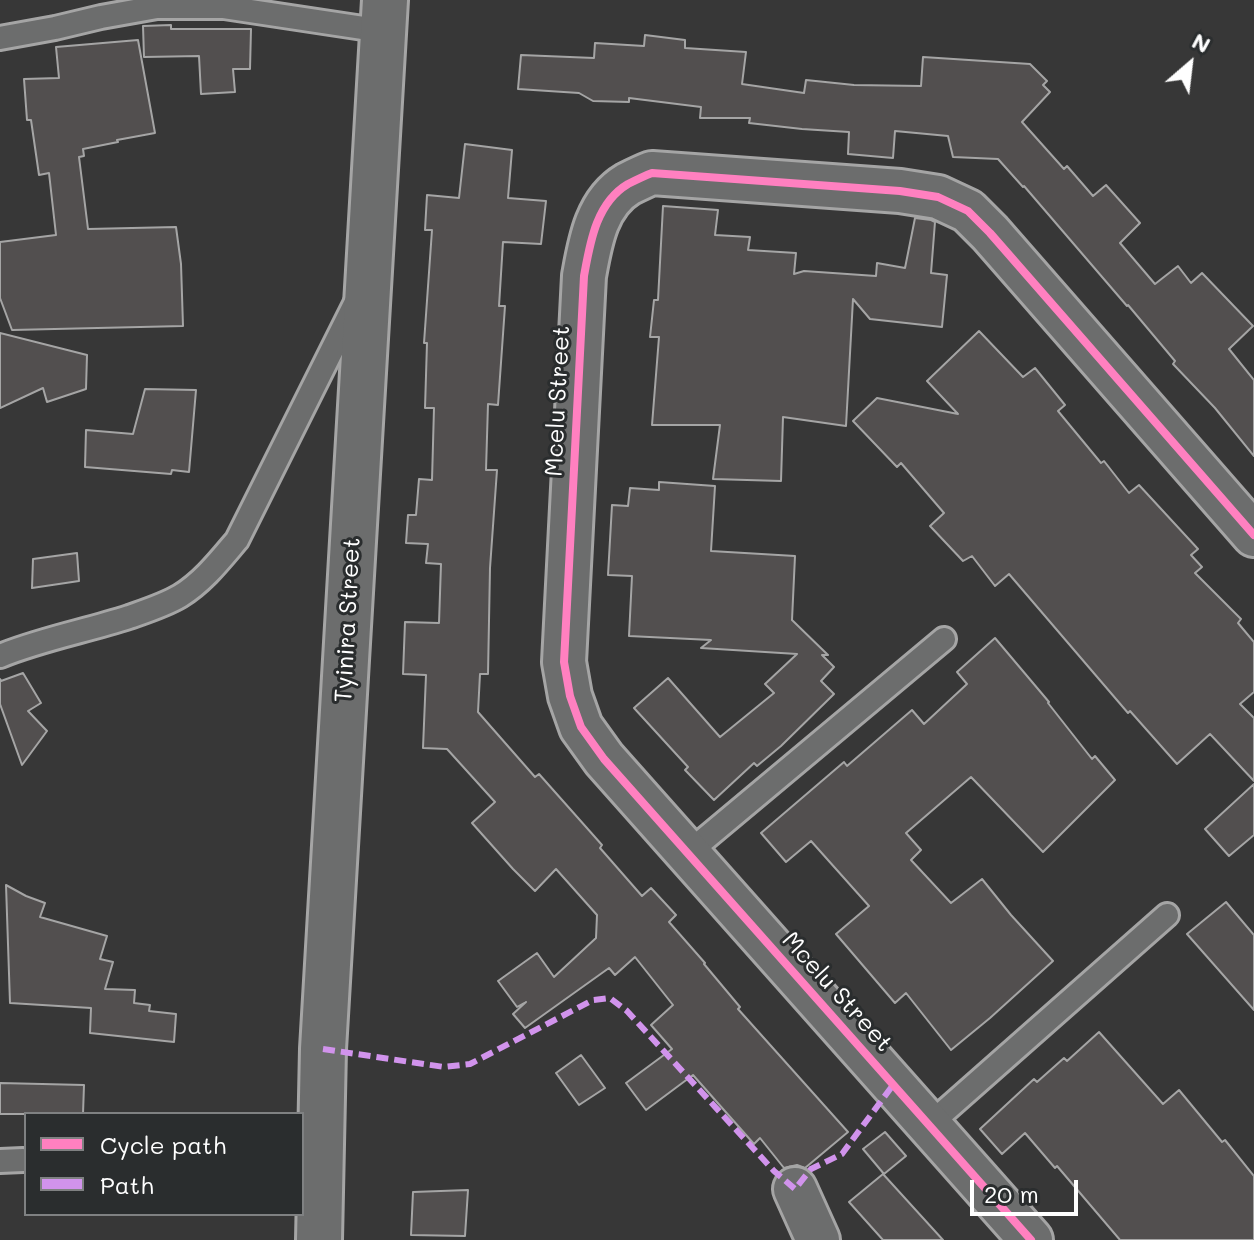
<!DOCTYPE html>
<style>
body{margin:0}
#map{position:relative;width:1254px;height:1240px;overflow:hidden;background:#373737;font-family:Mali,sans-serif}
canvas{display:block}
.legend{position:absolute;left:24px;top:1112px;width:280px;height:104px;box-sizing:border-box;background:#2a2d2e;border:2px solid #7f8182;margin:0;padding:10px 14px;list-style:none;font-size:24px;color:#fff}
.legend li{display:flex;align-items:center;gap:16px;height:40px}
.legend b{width:40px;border:2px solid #7f8182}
.north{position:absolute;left:1150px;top:24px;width:80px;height:80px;-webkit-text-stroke:6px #2a2d2e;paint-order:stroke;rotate:28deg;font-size:22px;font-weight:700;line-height:32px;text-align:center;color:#fff}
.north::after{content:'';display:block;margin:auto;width:28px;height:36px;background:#fff;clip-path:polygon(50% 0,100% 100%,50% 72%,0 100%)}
.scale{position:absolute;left:970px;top:1180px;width:108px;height:36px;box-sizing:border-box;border:4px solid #fff;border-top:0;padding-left:10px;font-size:24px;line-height:28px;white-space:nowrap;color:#fff;-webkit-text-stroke:6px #2a2d2e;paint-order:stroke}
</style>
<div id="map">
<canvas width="1254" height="1240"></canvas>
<ul class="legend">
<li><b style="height:10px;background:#ff80c0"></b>Cycle path</li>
<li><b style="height:10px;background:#d193ec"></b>Path</li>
</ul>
<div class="north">N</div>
<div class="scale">20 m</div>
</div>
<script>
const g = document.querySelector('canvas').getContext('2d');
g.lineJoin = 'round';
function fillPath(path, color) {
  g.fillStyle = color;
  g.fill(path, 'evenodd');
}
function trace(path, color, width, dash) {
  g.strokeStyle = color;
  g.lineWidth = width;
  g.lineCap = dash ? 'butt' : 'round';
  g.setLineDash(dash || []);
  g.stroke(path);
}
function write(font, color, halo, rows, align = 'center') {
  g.font = font + ' Mali,sans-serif';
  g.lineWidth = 6;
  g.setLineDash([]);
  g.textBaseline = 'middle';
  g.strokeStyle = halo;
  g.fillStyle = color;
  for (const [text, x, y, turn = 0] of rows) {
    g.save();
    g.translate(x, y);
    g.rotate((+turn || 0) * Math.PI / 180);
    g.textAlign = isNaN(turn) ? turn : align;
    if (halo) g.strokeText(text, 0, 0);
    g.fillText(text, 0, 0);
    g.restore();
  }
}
const building = new Path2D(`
 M 171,25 L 171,29 L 251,29 L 250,69 L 233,69 L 235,92 L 201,94 L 199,56 L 144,57 L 143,26 Z
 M 645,35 L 685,40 L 685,48 L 746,52 L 742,84 L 804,93 L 806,80 L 854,85 L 921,86 L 923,57 L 1030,64 L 1047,81 L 1043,85 L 1050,92 L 1022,122 L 1064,169 L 1067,166 L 1093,196 L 1106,185 L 1140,223 L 1120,243 L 1155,284 L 1178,266 L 1191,283 L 1202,273 L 1253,326 L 1229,349 L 1254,380 L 1254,456 L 1215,408 L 1173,364 L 1175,361 L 1128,305 L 1127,306 L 1024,186 L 1023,187 L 998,159 L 953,157 L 948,136 L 895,131 L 893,158 L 848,154 L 849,132 L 802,129 L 749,123 L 750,118 L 700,118 L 701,107 L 629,98 L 629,102 L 593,101 L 579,93 L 518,89 L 521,55 L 594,58 L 595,43 L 644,46 Z
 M 138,40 L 155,133 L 117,140 L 118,142 L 83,149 L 84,156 L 79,157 L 88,229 L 176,227 L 181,264 L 183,326 L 12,330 L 0,298 L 0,242 L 56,235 L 49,173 L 39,175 L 31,120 L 27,120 L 24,79 L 59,78 L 56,47 Z
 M 465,144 L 512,150 L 508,198 L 546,201 L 541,244 L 503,242 L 499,306 L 505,306 L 498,405 L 488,404 L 486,470 L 497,470 L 490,568 L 488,674 L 480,674 L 478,712 L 535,777 L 539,774 L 602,845 L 600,848 L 642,896 L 651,888 L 676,915 L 669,922 L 705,963 L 704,964 L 740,1007 L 738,1009 L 848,1132 L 805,1168 L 797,1165 L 784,1168 L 760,1138 L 754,1144 L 693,1075 L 646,1110 L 626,1083 L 672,1049 L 651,1025 L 673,1005 L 635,957 L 615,975 L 609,968 L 525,1028 L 513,1014 L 526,1002 L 517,1007 L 498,981 L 537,953 L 554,977 L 596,938 L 597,915 L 556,869 L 535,891 L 513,869 L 472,823 L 495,802 L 447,749 L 423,748 L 426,675 L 403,674 L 405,622 L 439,623 L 441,564 L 426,563 L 428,544 L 406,543 L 408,515 L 416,515 L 419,479 L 432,480 L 434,408 L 425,408 L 427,343 L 424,343 L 432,230 L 425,230 L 427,195 L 459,198 Z
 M 663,206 L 718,210 L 715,235 L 750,237 L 748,250 L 796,253 L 794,274 L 804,271 L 876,276 L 877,263 L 905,268 L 915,218 L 931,220 L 935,222 L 931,273 L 947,275 L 942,327 L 870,319 L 853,299 L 846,426 L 783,417 L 781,481 L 713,479 L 720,425 L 652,425 L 659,337 L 650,337 L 654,300 L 658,300 Z
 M 979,331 L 1023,377 L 1035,368 L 1065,405 L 1058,411 L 1101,463 L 1104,461 L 1129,493 L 1139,485 L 1198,549 L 1191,555 L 1202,567 L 1195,573 L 1241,619 L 1238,623 L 1254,642 L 1254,692 L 1240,704 L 1254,718 L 1254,781 L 1210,734 L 1177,764 L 1130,711 L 1128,713 L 1009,574 L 995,586 L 972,556 L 963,561 L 930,526 L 944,513 L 901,463 L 897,467 L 853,421 L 877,398 L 958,414 L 927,381 Z
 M 0,333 L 87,355 L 86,389 L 47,402 L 43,388 L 0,408 Z
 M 145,389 L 196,390 L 189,472 L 172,470 L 171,474 L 85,467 L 86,430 L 133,434 Z
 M 659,482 L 715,486 L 711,551 L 795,556 L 792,620 L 828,655 L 822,655 L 834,667 L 821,681 L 834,694 L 781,746 L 757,766 L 754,763 L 714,800 L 685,770 L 688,767 L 634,708 L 668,678 L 720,737 L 774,693 L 765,684 L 797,654 L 701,648 L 711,640 L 629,636 L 632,576 L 608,575 L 612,505 L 628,506 L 630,488 L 659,490 Z
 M 77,553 L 79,581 L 32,588 L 33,559 Z
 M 995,638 L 1049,702 L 1048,703 L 1092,759 L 1095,756 L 1115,780 L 1043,852 L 971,777 L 906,833 L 921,850 L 911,860 L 951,903 L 982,879 L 1011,915 L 1053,961 L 990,1018 L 951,1050 L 906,993 L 895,1003 L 836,934 L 869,906 L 811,841 L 786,862 L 761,833 L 844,762 L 847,766 L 912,710 L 924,724 L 967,684 L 957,672 Z
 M 23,673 L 41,703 L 28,711 L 47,731 L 22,765 L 0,704 L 0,679 L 1,681 Z
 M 1254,784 L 1254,835 L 1229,856 L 1205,829 Z
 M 6,885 L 26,896 L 45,903 L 40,917 L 107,936 L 100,959 L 113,962 L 105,989 L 135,990 L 134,1003 L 150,1005 L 149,1011 L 176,1014 L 174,1042 L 90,1033 L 91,1008 L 10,1003 Z
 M 1226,902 L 1254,935 L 1254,1010 L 1187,934 Z
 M 1099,1032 L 1163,1104 L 1179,1090 L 1222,1142 L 1225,1140 L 1254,1176 L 1254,1240 L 1120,1240 L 1057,1166 L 1055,1168 L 1025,1133 L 1002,1154 L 980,1129 L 1034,1079 L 1037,1082 L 1064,1058 L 1067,1061 Z
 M 581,1055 L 605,1088 L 579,1105 L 556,1073 Z
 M 0,1083 L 84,1085 L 83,1114 L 0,1114 Z
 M 885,1132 L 906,1156 L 884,1174 L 863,1149 Z
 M 883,1174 L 943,1240 L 883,1240 L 849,1202 Z
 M 468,1190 L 465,1236 L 411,1235 L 413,1192 Z`);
const lane = new Path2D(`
 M 0,38 L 55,28 L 101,17 L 157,7 L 224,7 L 383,31
 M 0,656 C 41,639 86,631 129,617 C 146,611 165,605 180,596 C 203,582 220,560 237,540 L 357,300
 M 688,853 L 944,639
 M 929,1125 L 1167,915
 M 0,1161 L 23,1160`);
const street = new Path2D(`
 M 795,1189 L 818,1240
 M 1031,1240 L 604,759 L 581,727 L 570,696 L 564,662 L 584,276 C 590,243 596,203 628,184 C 636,180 644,176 652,173 L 900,191 L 938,197 L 968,211 L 990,233 L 1254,535`);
const secondary = new Path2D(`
 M 319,1240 L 323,1049 L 385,0`);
const quiet = new Path2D(`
 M 323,1049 L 444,1067 L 470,1064 L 593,1000 L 610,998 L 627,1011 L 774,1171 L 795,1189 L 811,1169 L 842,1154 L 893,1085`);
const cycleway = new Path2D(`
 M 1031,1240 L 604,759 L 581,727 L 570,696 L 564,662 L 584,276 C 590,243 596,203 628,184 C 636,180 644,176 652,173 L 900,191 L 938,197 L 968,211 L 990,233 L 1254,535`);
const streetNames = [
 ["Mcelu Street",558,401,-87],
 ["Tyinira Street",348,620,-87],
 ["Mcelu Street",837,992,48]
];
fillPath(building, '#524f4f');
trace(building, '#a5a5a5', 2);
trace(lane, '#a5a5a5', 28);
trace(street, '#a5a5a5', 48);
trace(secondary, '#a5a5a5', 50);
trace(lane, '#6c6d6d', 22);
trace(street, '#6c6d6d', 42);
trace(secondary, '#6c6d6d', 44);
trace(quiet, '#d193ec', 6, [12, 6]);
trace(cycleway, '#ff80c0', 8);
write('24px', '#fff', '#2a2d2e', streetNames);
</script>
